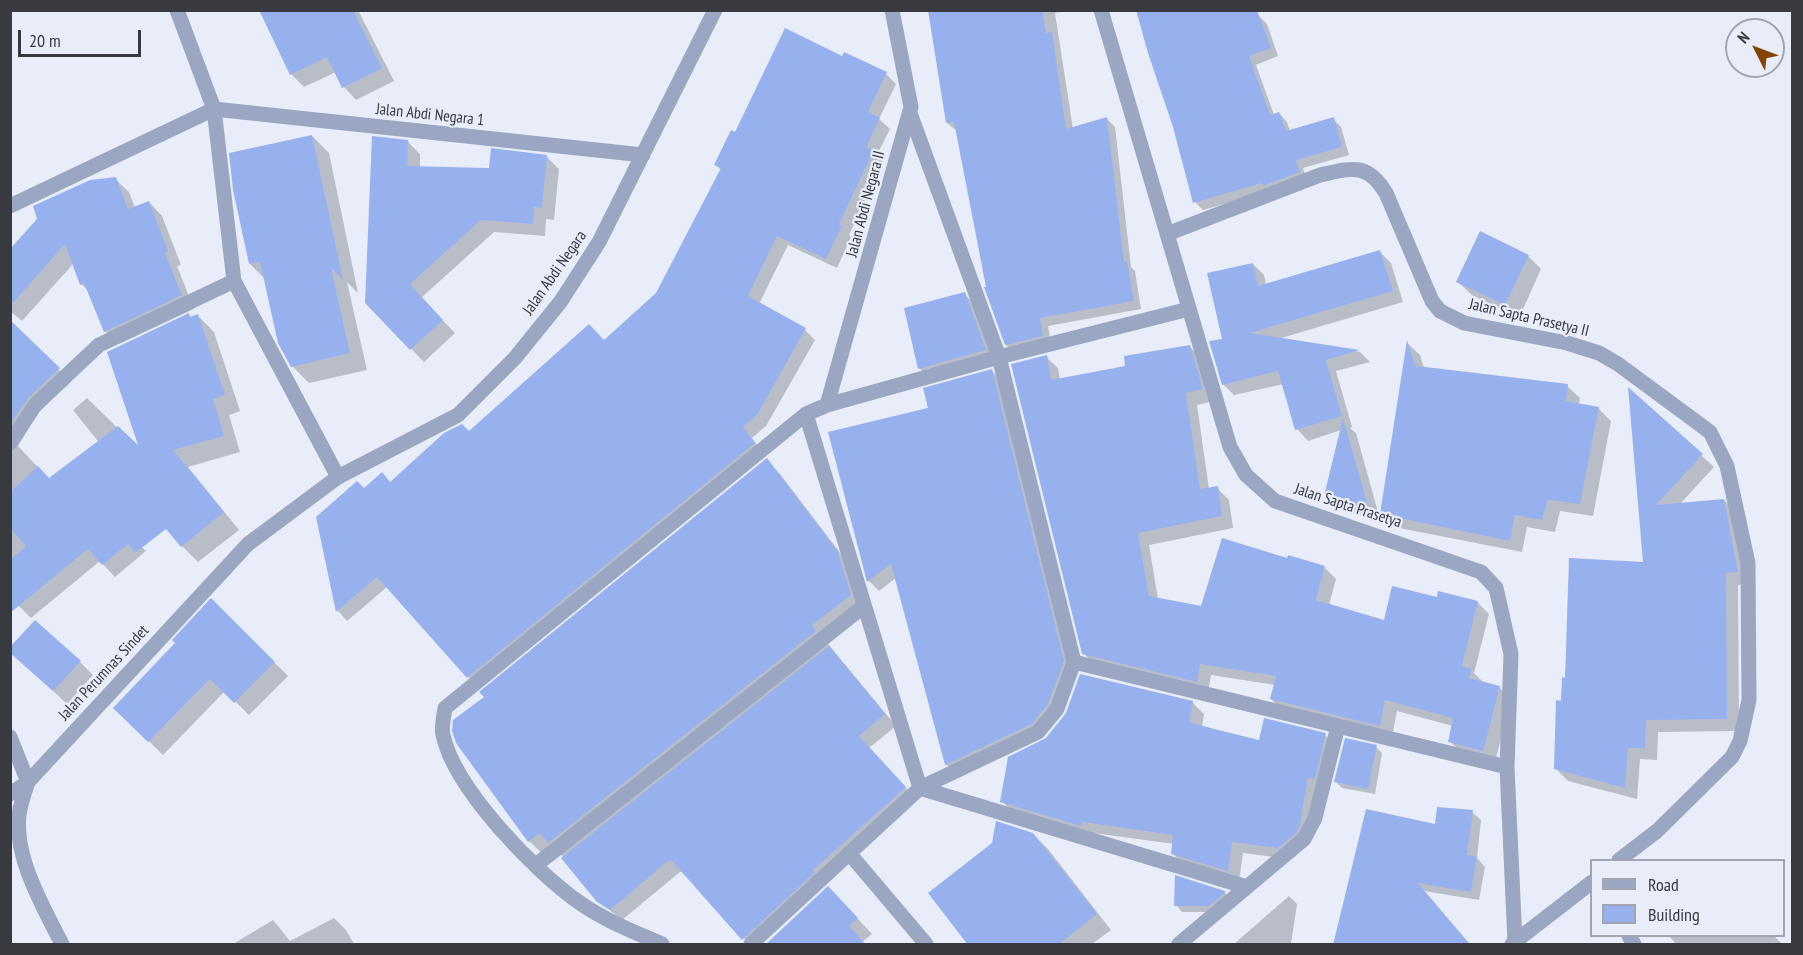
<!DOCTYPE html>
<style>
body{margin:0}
#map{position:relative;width:1803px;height:955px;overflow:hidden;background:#e8edf9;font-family:"PT Sans Narrow",sans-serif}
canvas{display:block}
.frame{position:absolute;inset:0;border:12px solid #383a3f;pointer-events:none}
.legend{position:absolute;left:1590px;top:859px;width:195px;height:78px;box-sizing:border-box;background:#e8edf9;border:2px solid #a2a5af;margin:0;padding:8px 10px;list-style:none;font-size:18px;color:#383a3f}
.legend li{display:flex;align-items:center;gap:12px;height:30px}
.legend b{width:30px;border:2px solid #a2a5af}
.north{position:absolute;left:1725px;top:18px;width:60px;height:60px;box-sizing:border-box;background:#e8edf9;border:2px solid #a2a5af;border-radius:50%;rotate:312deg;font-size:16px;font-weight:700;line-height:24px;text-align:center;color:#383a3f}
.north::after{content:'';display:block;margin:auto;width:21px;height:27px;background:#834406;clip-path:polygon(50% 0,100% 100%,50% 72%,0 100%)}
.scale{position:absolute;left:18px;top:30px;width:123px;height:27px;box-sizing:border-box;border:3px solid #383a3f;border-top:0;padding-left:8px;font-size:18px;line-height:21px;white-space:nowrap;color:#383a3f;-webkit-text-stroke:4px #e8edf9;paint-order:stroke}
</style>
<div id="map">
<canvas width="1803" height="955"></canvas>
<div class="frame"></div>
<ul class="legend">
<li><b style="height:8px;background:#9ba7c2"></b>Road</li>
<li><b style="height:16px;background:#97b1ee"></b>Building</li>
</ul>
<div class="north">N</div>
<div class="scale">20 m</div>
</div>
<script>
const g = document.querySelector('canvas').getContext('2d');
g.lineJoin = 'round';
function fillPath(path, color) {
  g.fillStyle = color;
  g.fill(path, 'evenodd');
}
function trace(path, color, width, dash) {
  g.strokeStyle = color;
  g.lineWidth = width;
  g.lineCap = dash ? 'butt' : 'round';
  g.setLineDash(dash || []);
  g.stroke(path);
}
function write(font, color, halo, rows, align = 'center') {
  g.font = font + ' "PT Sans Narrow",sans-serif';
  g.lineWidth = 4.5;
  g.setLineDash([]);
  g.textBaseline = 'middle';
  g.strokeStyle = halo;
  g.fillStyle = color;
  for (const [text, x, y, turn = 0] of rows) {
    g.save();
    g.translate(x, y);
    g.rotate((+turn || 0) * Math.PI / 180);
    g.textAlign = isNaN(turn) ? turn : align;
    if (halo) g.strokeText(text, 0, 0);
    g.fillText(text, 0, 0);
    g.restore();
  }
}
const shadow = new Path2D(`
 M 264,10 L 358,10 L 394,81 L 356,100 L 344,87 L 336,72 L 304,87 L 291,74 Z
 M 1076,10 L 1055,13 L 1073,129 L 1107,119 L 1115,127 L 1131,267 L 1135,271 L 1141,309 L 1048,326 L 1051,344 L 1015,353 L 1006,345 L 988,288 L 957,131 L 947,123 L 929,11 Z
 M 1260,17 L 1267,24 L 1278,56 L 1256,65 L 1274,115 L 1279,113 L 1287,122 L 1290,131 L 1333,119 L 1341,127 L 1349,155 L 1303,168 L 1307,181 L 1203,210 L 1195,202 L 1174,126 Z
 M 843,58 L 886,74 L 896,84 L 879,119 L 890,129 L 877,155 L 883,162 L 849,235 L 851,237 L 837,268 L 788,245 L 759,304 L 805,330 L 815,340 L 766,426 L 752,438 L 764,454 L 478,687 L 387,587 L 347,621 L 338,611 L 317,518 L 364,490 L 391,483 L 604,342 L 657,294 L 721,170 L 716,165 L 736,134 Z
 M 312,136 L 329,153 L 358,293 L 347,282 L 367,370 L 309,383 L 292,366 L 265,279 L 250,264 Z
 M 407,141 L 420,154 L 420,167 L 490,169 L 546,156 L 559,169 L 554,220 L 546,219 L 545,236 L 494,232 L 421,298 L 455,333 L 424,362 L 367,303 Z
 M 115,179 L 129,192 L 135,208 L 149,202 L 162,216 L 181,265 L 177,266 L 194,309 L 119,344 L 105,331 L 90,292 L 81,284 L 74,263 L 22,321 L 10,311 L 10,251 Z
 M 1380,252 L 1391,263 L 1403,302 L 1278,339 L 1360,352 L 1370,362 L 1336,371 L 1352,427 L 1350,428 L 1356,433 L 1380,519 L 1339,509 L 1325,495 L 1341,430 L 1308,441 L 1297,429 L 1284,384 L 1234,395 L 1223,384 L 1224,340 L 1253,264 L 1264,275 L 1266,285 Z
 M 1528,256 L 1541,269 L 1519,318 L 1472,295 L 1458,282 Z
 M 964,294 L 978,307 L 999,364 L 933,382 L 920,369 L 905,309 Z
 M 189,315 L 191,318 L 198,316 L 214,332 L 240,411 L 229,415 L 240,452 L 188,467 L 239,530 L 198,562 L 182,546 L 73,410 L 87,398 L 141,451 Z
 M 1408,344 L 1420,355 L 1424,368 L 1567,386 L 1580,398 L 1579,405 L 1598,408 L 1611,421 L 1593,516 L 1560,511 L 1555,532 L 1527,527 L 1522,552 L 1394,527 L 1382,514 Z
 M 34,345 L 71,382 L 39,412 L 18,446 L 50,480 L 134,539 L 146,551 L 115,577 L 100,561 L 31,618 L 10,597 L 10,369 Z
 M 1189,346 L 1201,358 L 1214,401 L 1197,405 L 1209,489 L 1217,488 L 1229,500 L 1233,528 L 1149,545 L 1158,599 L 1202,608 L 1288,560 L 1324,567 L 1336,579 L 1329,605 L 1385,622 L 1438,599 L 1477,602 L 1489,614 L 1474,673 L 1483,682 L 1499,687 L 1511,699 L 1495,762 L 1461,753 L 1450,741 L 1453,726 L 1397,711 L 1392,737 L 1283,711 L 1271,699 L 1275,685 L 1211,675 L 1208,693 L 1096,665 L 1083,653 L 1046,357 L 1058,368 L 1060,380 L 1127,367 Z
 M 992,371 L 1002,381 L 1073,673 L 1058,715 L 956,774 L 946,764 L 897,577 L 879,591 L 869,581 L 830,433 L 930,409 Z
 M 1630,390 L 1714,467 L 1680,504 L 1724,500 L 1736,513 L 1750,583 L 1738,585 L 1739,731 L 1658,732 L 1657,760 L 1640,759 L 1637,799 L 1568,781 L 1556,769 L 1567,679 L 1645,563 Z
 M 767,461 L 780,474 L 851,567 L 864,609 L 824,639 L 896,726 L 869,748 L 917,800 L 749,944 L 684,872 L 680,872 L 622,920 L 598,901 L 554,846 L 543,854 L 529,841 L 486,698 Z
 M 211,600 L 288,676 L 249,715 L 225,691 L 163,755 L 115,708 L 178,643 Z
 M 80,662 L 93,675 L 67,704 L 23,663 Z
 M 1192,702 L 1204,714 L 1202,727 L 1260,741 L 1325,735 L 1337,746 L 1290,859 L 1243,853 L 1239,882 L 1184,865 L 1172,853 L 1174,844 L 1093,833 L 1013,813 L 1002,801 Z
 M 1376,747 L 1382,753 L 1375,794 L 1342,788 L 1336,782 Z
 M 1472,812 L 1481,820 L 1477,858 L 1485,867 L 1479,900 L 1424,891 L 1470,944 L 1335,944 L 1436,826 Z
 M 1033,834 L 1048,849 L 1111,930 L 1092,944 L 969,944 Z
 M 1224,892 L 1230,898 L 1216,912 L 1182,912 L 1176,905 Z
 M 1289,896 L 1297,904 L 1291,944 L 1234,944 Z
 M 843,903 L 872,934 L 862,942 L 767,944 Z
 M 334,918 L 346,930 L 354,944 L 233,944 L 273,920 L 290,941 Z
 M 1669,936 L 1774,936 L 1782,944 L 1673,944 L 1675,943 Z`);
const building = new Path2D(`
 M 259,10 L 353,10 L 382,68 L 342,88 L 327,57 L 290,75 Z
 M 928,10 L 1042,10 L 1046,33 L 1052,32 L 1066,129 L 1107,117 L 1124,262 L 1127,261 L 1134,301 L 1040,318 L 1043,336 L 1005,345 L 984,287 L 986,287 L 954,122 L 946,123 Z
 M 1136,10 L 1257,10 L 1271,48 L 1249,56 L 1270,115 L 1279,112 L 1286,131 L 1334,117 L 1342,147 L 1296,160 L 1300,172 L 1263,186 L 1262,183 L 1193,203 L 1173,127 L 1148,53 Z
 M 785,28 L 842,56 L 844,52 L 887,72 L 868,112 L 880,118 L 866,147 L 874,150 L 839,224 L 842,226 L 826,259 L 777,236 L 748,296 L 806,328 L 757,415 L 743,427 L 755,443 L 467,678 L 377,577 L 336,612 L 316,517 L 357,481 L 364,488 L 382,472 L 390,482 L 444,433 L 462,424 L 469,431 L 589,324 L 604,340 L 656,293 L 721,168 L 714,165 L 731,130 L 735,132 Z
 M 312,135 L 343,280 L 331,268 L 350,353 L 291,367 L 278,343 L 260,262 L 249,264 L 233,190 L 229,153 Z
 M 372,136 L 408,140 L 407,166 L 489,168 L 491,148 L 547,155 L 542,208 L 534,207 L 533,224 L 481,220 L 410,284 L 443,320 L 410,350 L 365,303 Z
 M 116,177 L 128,209 L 149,201 L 168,251 L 165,253 L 182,295 L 104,332 L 84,283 L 80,285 L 65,244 L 10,306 L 10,249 L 37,219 L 33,206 L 90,180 Z
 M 1480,231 L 1529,255 L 1505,305 L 1456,282 Z
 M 1380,250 L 1393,291 L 1249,333 L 1360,350 L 1326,360 L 1342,416 L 1295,430 L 1278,371 L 1222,385 L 1209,341 L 1222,339 L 1207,273 L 1253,263 L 1258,286 Z
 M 965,292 L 986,350 L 918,369 L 904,308 Z
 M 189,313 L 190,317 L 198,314 L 225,395 L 213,399 L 224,436 L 173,450 L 224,512 L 181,547 L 166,529 L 135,553 L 128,544 L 102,565 L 88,549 L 10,613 L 10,560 L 26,546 L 10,528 L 10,492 L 38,466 L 49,478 L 118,426 L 138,445 L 107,352 Z
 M 10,320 L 60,368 L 28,398 L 10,424 Z
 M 1407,340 L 1416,368 L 1417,366 L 1568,384 L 1566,401 L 1599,407 L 1580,504 L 1548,500 L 1542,520 L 1515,515 L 1510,541 L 1380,514 Z
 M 1190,345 L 1203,389 L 1186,393 L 1200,489 L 1218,486 L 1222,516 L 1138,533 L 1149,596 L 1201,606 L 1222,538 L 1287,558 L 1288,555 L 1325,566 L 1316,600 L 1384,620 L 1392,586 L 1437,597 L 1438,591 L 1478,601 L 1462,666 L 1472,669 L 1469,678 L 1500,686 L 1483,751 L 1448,742 L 1453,718 L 1385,700 L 1380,726 L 1270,699 L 1276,676 L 1200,664 L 1197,682 L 1082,654 L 1011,364 L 1047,355 L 1051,380 L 1125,366 L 1124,356 Z
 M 992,369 L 1064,661 L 1048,704 L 1032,724 L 945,765 L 891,564 L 867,582 L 828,432 L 928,408 L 923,388 Z
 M 1628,387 L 1703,454 L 1656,505 L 1724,499 L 1738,572 L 1726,573 L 1727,719 L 1646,720 L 1645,748 L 1628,748 L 1625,788 L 1554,769 L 1556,700 L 1561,701 L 1562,677 L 1565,678 L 1569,558 L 1643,562 Z
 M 1343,418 L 1368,506 L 1324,496 Z
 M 767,458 L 838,552 L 851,595 L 812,625 L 816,631 L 548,843 L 540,833 L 528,842 L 456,743 L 452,731 L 453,720 L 484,697 L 479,692 Z
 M 211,598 L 275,662 L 234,703 L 210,679 L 148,742 L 113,708 L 175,643 L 172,640 Z
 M 35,620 L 81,661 L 53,691 L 10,653 L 10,647 Z
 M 829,646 L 885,714 L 859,736 L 906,787 L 813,870 L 815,872 L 742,940 L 672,861 L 668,861 L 610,910 L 597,902 L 561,858 Z
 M 1080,674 L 1193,701 L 1189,722 L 1218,730 L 1259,740 L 1264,718 L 1326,733 L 1315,779 L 1308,778 L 1300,825 L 1296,833 L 1278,848 L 1232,842 L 1228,871 L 1171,854 L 1173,835 L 1082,822 L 1081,826 L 1000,802 L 1008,757 L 1046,738 L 1066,713 Z
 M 1345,738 L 1377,745 L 1368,789 L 1334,782 Z
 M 1437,807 L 1473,810 L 1467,855 L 1477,856 L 1471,892 L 1418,883 L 1470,945 L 1333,945 L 1366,809 L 1435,824 Z
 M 996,821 L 1033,833 L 1097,914 L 1058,945 L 968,945 L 928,893 L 992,843 Z
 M 1175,875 L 1225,891 L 1225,893 L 1209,906 L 1174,906 Z
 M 828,886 L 858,918 L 849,926 L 866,945 L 765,945 Z`);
const minor = new Path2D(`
 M 1101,10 L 1230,447 L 1246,475 L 1275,501 L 1481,572 L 1496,588 L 1511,654 L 1507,767 L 1515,942
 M 10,206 L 214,109 L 643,155
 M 1167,234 L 1320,175 C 1352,168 1367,162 1386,193 L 1432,301 L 1440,311 L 1464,323 L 1567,343 L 1599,353 L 1618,364 L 1710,432 L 1727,466 L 1748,563 L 1749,700 L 1740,741 L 1732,757 L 1657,831 L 1619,860
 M 827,405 L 911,107 L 892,10
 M 806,414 L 920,788
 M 10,443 L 35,405 L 99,345 L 234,281
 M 338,477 L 458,415 L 515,358 L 561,301 L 599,242 L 715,10
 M 1074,662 L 1507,767
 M 10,737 L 28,782 L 10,794
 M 920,788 L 1247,887
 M 849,853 L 926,944
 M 536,865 L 864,606
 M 1629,936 L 1634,944
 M 662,944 C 634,932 606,921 580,903 C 536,873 454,788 443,735 C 441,727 444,716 445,708 L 806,414 L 827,405 L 999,357 L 1189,309
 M 751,944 L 920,788 L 1038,732 L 1057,709 L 1074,662 L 999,357 L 910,113
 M 1179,944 L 1304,839 L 1315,818 L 1338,726
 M 1512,944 L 1592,882`);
const tertiary = new Path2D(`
 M 62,944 C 43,907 11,852 20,809 C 22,800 25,791 28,782 L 248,544 L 338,477 L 234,281 L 214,109 L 177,10`);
const streetNames = [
 ["Jalan Abdi Negara 1",430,115,6],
 ["Jalan Abdi Negara II",866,204,-75],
 ["Jalan Abdi Negara",555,273,-55],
 ["Jalan Sapta Prasetya II",1529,318,13],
 ["Jalan Sapta Prasetya",1348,506,18],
 ["Jalan Perumnas Sindet",104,673,-47]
];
fillPath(shadow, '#0003');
fillPath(building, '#97b1ee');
trace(minor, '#9ba7c2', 15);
trace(tertiary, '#9ba7c2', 15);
write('16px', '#383a3f', '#e8edf9', streetNames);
</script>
